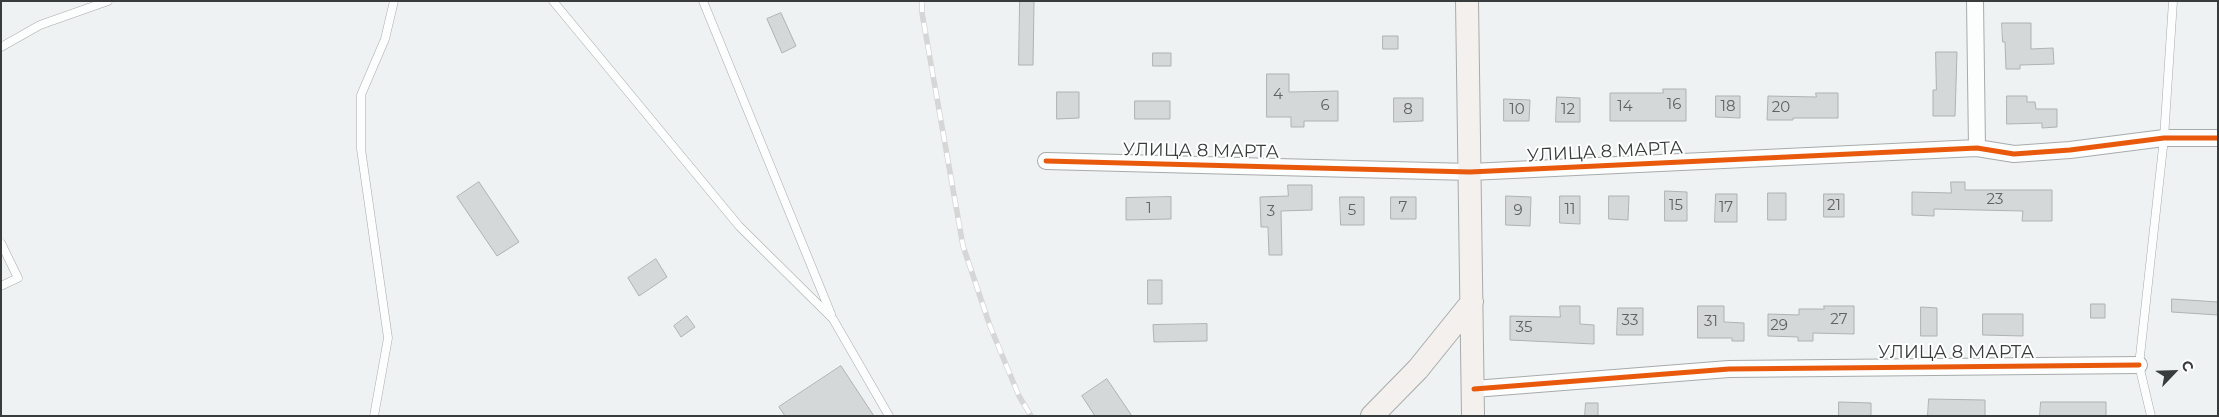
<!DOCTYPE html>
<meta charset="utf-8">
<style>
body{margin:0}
#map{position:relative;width:2219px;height:417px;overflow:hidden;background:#eef2f2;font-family:Montserrat,sans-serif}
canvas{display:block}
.frame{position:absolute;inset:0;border:2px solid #393c3c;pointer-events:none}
.north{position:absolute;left:2149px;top:347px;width:50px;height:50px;-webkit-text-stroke:4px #fff;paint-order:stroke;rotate:66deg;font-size:14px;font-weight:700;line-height:20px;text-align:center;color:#393c3c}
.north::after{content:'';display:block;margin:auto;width:18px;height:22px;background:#393c3c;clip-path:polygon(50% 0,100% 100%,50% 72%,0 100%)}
</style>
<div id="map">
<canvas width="2219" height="417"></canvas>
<div class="frame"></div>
<div class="north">С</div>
</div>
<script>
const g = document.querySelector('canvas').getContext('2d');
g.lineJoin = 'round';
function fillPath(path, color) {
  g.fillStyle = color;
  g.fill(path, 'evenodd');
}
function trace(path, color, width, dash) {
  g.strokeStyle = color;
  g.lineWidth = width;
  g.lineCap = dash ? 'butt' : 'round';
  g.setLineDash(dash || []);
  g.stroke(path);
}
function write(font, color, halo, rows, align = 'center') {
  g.font = font + ' Montserrat,sans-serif';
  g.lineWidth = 4;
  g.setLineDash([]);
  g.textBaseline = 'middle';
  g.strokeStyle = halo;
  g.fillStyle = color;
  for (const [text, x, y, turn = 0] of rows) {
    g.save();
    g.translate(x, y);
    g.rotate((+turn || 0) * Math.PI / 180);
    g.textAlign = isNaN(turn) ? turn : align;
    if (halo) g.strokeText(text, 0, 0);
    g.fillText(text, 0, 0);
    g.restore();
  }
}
const building = new Path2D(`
 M 1020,1 L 1034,1 L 1033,65 L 1019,65 Z
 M 781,13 L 796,46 L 782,53 L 767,19 Z
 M 2002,23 L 2031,23 L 2031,49 L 2053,48 L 2054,64 L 2020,65 L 2020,69 L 2006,69 L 2005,42 L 2003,42 Z
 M 1383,36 L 1398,36 L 1398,49 L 1383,49 Z
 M 1936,52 L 1957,52 L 1955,116 L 1933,116 L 1933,90 L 1936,90 Z
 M 1153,53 L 1171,53 L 1171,66 L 1153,66 Z
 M 1267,74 L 1289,74 L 1289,92 L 1338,91 L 1338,121 L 1304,121 L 1304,127 L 1291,127 L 1291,117 L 1267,117 Z
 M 1663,89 L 1686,89 L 1686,121 L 1610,121 L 1610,93 L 1663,93 Z
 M 1057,92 L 1079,92 L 1079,118 L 1057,119 Z
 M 1816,93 L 1838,93 L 1838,118 L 1793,118 L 1793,120 L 1767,120 L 1768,96 L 1816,97 Z
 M 1716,96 L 1740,96 L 1740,118 L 1716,117 Z
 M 2007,96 L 2027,96 L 2027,102 L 2035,102 L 2036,109 L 2057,109 L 2057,127 L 2042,128 L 2042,123 L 2007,124 Z
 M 1557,97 L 1580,98 L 1580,122 L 1556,122 Z
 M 1394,98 L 1423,98 L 1423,121 L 1394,122 Z
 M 1504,99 L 1530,100 L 1529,121 L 1504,121 Z
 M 1135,101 L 1170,101 L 1170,119 L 1135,119 Z
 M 479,182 L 519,242 L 497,256 L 457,197 Z
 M 1951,182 L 1965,182 L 1965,190 L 2052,190 L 2052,221 L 2022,221 L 2023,211 L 1934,209 L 1934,216 L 1912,215 L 1912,192 L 1951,193 Z
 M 1288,185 L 1312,185 L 1312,210 L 1281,211 L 1282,255 L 1269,255 L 1268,227 L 1261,227 L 1260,197 L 1288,196 Z
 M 1665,191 L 1687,192 L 1687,221 L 1665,221 Z
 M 1768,193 L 1786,193 L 1786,220 L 1768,220 Z
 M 1716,194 L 1737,194 L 1737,222 L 1715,222 Z
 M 1824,194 L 1844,194 L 1844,217 L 1824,217 Z
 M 1506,196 L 1531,197 L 1530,226 L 1506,225 Z
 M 1560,196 L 1580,196 L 1580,224 L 1560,223 Z
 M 1609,196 L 1629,196 L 1628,220 L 1609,219 Z
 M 1171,197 L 1171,219 L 1126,220 L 1126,198 Z
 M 1340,197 L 1364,197 L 1364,225 L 1341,225 Z
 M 1391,197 L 1416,197 L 1416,219 L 1391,219 Z
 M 656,259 L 667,277 L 639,296 L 628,278 Z
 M 1148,280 L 1162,280 L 1162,304 L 1148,304 Z
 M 2172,299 L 2218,302 L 2218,315 L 2172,312 Z
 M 2091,304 L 2105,304 L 2105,318 L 2091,318 Z
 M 1560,306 L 1580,306 L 1580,324 L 1594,325 L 1594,344 L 1510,340 L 1510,316 L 1560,317 Z
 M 1698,306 L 1724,306 L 1724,322 L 1744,323 L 1744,341 L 1732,341 L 1732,338 L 1698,338 Z
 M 1824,306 L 1854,306 L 1854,334 L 1813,333 L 1813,341 L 1798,341 L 1798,337 L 1768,336 L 1768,314 L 1799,315 L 1799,309 L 1824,309 Z
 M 1921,307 L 1937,308 L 1937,336 L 1921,336 Z
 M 1618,308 L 1643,308 L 1643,335 L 1617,335 Z
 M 1983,314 L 2023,314 L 2023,336 L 1983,335 Z
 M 687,316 L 695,327 L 681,337 L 674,326 Z
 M 1207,324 L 1207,341 L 1154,342 L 1153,325 Z
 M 841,366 L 874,416 L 785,416 L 779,407 Z
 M 1107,379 L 1132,416 L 1095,416 L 1082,396 Z
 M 1929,399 L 1985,400 L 1985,416 L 1928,416 Z
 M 1839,402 L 1871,403 L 1871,416 L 1839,416 Z
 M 2041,402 L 2106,402 L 2106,416 L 2040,416 Z
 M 1586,403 L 1598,403 L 1598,416 L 1585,416 Z`);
const service = new Path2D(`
 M 553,1 L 739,226 L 833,319 L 889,416
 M 703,1 L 831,314
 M 1,47 L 40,25 L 108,1
 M 1,243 L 18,278 L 1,286
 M 374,416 L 388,338 L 361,149 L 361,95 L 385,39 L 394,1
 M 2151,416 L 2139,365 L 2164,138 L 2173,1`);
const minor = new Path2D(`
 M 1975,1 L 1977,148
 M 1046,161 L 1470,172 L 1977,148 L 2014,154 L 2070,150 L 2164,138 L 2218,138
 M 1474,389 L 1729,369 L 2139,365`);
const secondary = new Path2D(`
 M 1467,1 L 1473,416
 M 1372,416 L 1418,369 L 1472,302`);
const rail = new Path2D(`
 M 922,1 L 922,13 L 963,246 L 990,326 L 1019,396 L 1031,416`);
const cycleway = new Path2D(`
 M 1046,161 L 1470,172 L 1977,148 L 2014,154 L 2070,150 L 2164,138 L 2218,138
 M 1474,389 L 1729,369 L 2139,365`);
const numberNames = [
 ["4",1278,95],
 ["16",1674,105],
 ["6",1325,106],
 ["14",1625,107],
 ["18",1728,107],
 ["20",1781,108],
 ["8",1408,110],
 ["10",1517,110],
 ["12",1568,110],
 ["23",1995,200],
 ["15",1676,206],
 ["21",1834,206],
 ["7",1403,208],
 ["17",1726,208],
 ["1",1149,209],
 ["11",1570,210],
 ["5",1352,211],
 ["9",1518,211],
 ["3",1271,212],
 ["27",1839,320],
 ["33",1630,321],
 ["31",1711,322],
 ["29",1779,326],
 ["35",1524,328]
];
const streetNames = [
 ["УЛИЦА 8 МАРТА",1201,151,1],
 ["УЛИЦА 8 МАРТА",1605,152,-3],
 ["УЛИЦА 8 МАРТА",1956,353]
];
fillPath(building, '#d5d8d8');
trace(building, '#afb2b2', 1);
trace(service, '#a8abab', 9);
trace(minor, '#a8abab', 18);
trace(secondary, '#a8abab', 24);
trace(service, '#fcfdfd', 8);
trace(minor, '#fcfdfd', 16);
trace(secondary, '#f4f0ed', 22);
trace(rail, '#d5d6d6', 5.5);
trace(rail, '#fff', 4, [11]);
trace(cycleway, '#e8590c', 5);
write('15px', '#606363', null, numberNames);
write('18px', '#393c3c', '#fff', streetNames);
</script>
